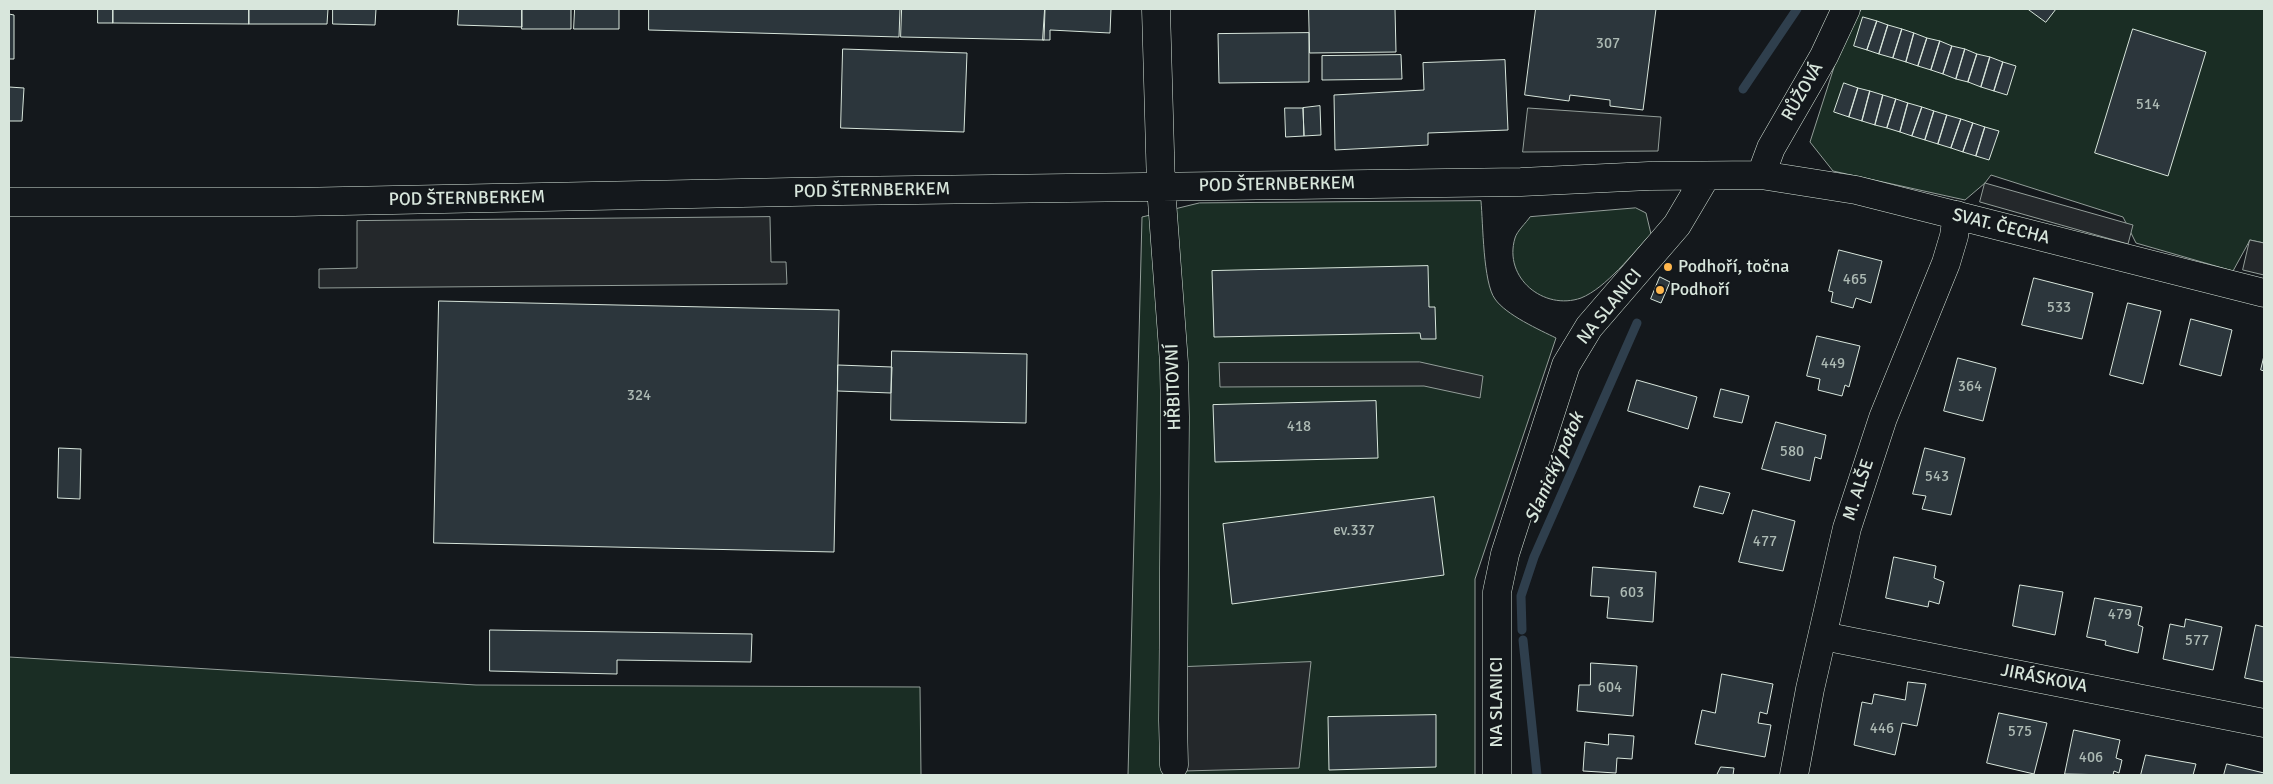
<!DOCTYPE html>
<meta charset="utf-8">
<style>
body{margin:0}
#map{position:relative;width:2273px;height:784px;overflow:hidden;background:#14181c;font-family:Signika,sans-serif}
canvas{display:block}
.frame{position:absolute;inset:0;border:10px solid #d8e6dc;pointer-events:none}
</style>
<div id="map">
<canvas width="2273" height="784"></canvas>
<div class="frame"></div>
</div>
<script>
const g = document.querySelector('canvas').getContext('2d');
g.lineJoin = 'round';
function fillPath(path, color) {
  g.fillStyle = color;
  g.fill(path, 'evenodd');
}
function trace(path, color, width, dash) {
  g.strokeStyle = color;
  g.lineWidth = width;
  g.lineCap = dash ? 'butt' : 'round';
  g.setLineDash(dash || []);
  g.stroke(path);
}
function write(font, color, halo, rows, align = 'center') {
  g.font = font + ' Signika,sans-serif';
  g.lineWidth = 4;
  g.setLineDash([]);
  g.textBaseline = 'middle';
  g.strokeStyle = halo;
  g.fillStyle = color;
  for (const [text, x, y, turn = 0] of rows) {
    g.save();
    g.translate(x, y);
    g.rotate((+turn || 0) * Math.PI / 180);
    g.textAlign = isNaN(turn) ? turn : align;
    if (halo) g.strokeText(text, 0, 0);
    g.fillText(text, 0, 0);
    g.restore();
  }
}
const green = new Path2D(`
 M 1862,9 L 2264,9 L 2264,243 L 2250,240 L 2233,271 L 2136,243 L 2123,217 L 1991,175 L 1985,183 L 1965,200 L 1833,171 L 1810,142 L 1845,33 Z
 M 1481,201 C 1483,223 1483,283 1495,299 C 1506,315 1540,330 1556,338 L 1475,579 L 1475,775 L 1128,775 L 1142,217 L 1199,203 Z
 M 1636,208 L 1646,213 L 1651,234 C 1633,253 1606,288 1581,298 C 1544,311 1503,278 1515,238 C 1517,231 1526,223 1530,217 Z
 M 9,657 L 476,685 L 920,687 L 921,775 L 9,775 Z`);
const parking = new Path2D(`
 M 1528,108 L 1661,117 L 1658,151 L 1523,152 Z
 M 1985,183 L 2133,225 L 2128,244 L 1980,202 Z
 M 770,217 L 771,262 L 786,262 L 787,284 L 319,288 L 319,269 L 357,268 L 357,221 Z
 M 2250,240 L 2264,243 L 2264,275 L 2243,270 Z
 M 1420,362 L 1483,376 L 1480,398 L 1424,386 L 1220,387 L 1219,363 Z
 M 1311,662 L 1299,768 L 1183,771 L 1185,667 Z`);
const stream = new Path2D(`
 M 1743,89 L 1797,9
 M 1522,630 L 1521,596 L 1534,557 L 1637,323
 M 1523,640 L 1537,775`);
const building = new Path2D(`
 M 98,9 L 113,9 L 113,23 L 98,23 Z
 M 113,9 L 249,9 L 249,24 L 113,23 Z
 M 249,9 L 328,9 L 327,24 L 249,24 Z
 M 333,9 L 376,9 L 375,25 L 333,24 Z
 M 459,9 L 522,9 L 522,27 L 458,25 Z
 M 522,9 L 571,9 L 571,29 L 522,29 Z
 M 575,9 L 619,9 L 619,29 L 574,29 Z
 M 649,9 L 900,9 L 899,37 L 649,30 Z
 M 902,9 L 1045,9 L 1044,40 L 901,37 Z
 M 1045,9 L 1111,9 L 1110,33 L 1050,30 L 1050,40 L 1043,40 Z
 M 1309,9 L 1395,9 L 1396,52 L 1310,53 Z
 M 1536,9 L 1656,9 L 1643,110 L 1610,106 L 1610,100 L 1570,95 L 1569,101 L 1525,95 Z
 M 2028,9 L 2056,9 L 2046,22 Z
 M 9,14 L 14,15 L 14,59 L 9,59 Z
 M 1863,17 L 1877,21 L 1867,50 L 1854,46 Z
 M 1877,21 L 1888,25 L 1879,54 L 1867,50 Z
 M 1888,25 L 1902,29 L 1893,58 L 1879,54 Z
 M 1902,29 L 1914,33 L 1906,62 L 1893,58 Z
 M 2133,29 L 2206,52 L 2168,176 L 2095,153 Z
 M 1309,33 L 1309,82 L 1219,83 L 1218,34 Z
 M 1914,33 L 1927,38 L 1918,66 L 1906,62 Z
 M 1927,38 L 1940,41 L 1931,70 L 1918,66 Z
 M 1940,41 L 1952,46 L 1943,74 L 1931,70 Z
 M 1952,46 L 1965,49 L 1956,79 L 1943,74 Z
 M 843,49 L 967,53 L 964,132 L 841,128 Z
 M 1965,49 L 1977,54 L 1968,82 L 1956,79 Z
 M 1977,54 L 1990,57 L 1981,87 L 1968,82 Z
 M 1401,55 L 1402,79 L 1322,80 L 1322,56 Z
 M 1990,57 L 2003,62 L 1994,91 L 1981,87 Z
 M 1505,60 L 1508,130 L 1428,133 L 1428,145 L 1335,150 L 1334,95 L 1424,90 L 1423,63 Z
 M 2003,62 L 2016,66 L 2007,95 L 1994,91 Z
 M 1844,83 L 1858,88 L 1849,117 L 1834,112 Z
 M 9,87 L 24,88 L 22,121 L 9,121 Z
 M 1858,88 L 1870,91 L 1862,121 L 1849,117 Z
 M 1870,91 L 1883,95 L 1875,125 L 1862,121 Z
 M 1883,95 L 1896,99 L 1887,128 L 1875,125 Z
 M 1896,99 L 1908,103 L 1900,132 L 1887,128 Z
 M 1908,103 L 1922,107 L 1912,136 L 1900,132 Z
 M 1320,106 L 1321,135 L 1304,136 L 1303,108 Z
 M 1922,107 L 1934,111 L 1925,140 L 1912,136 Z
 M 1285,108 L 1303,108 L 1304,136 L 1286,137 Z
 M 1934,111 L 1947,115 L 1938,144 L 1925,140 Z
 M 1947,115 L 1961,119 L 1951,148 L 1938,144 Z
 M 1961,119 L 1973,123 L 1963,152 L 1951,148 Z
 M 1973,123 L 1985,127 L 1976,156 L 1963,152 Z
 M 1985,127 L 1999,131 L 1989,160 L 1976,156 Z
 M 1839,250 L 1882,261 L 1871,303 L 1856,298 L 1853,308 L 1831,302 L 1833,292 L 1829,291 Z
 M 1428,266 L 1429,307 L 1435,307 L 1436,339 L 1421,339 L 1420,333 L 1214,337 L 1212,271 Z
 M 1660,277 L 1670,282 L 1661,303 L 1651,299 Z
 M 2034,278 L 2093,293 L 2082,339 L 2022,325 Z
 M 439,301 L 839,310 L 834,552 L 434,543 Z
 M 2128,303 L 2161,311 L 2143,384 L 2110,375 Z
 M 2191,319 L 2232,330 L 2221,376 L 2180,365 Z
 M 1817,336 L 1860,346 L 1849,387 L 1845,385 L 1842,396 L 1818,390 L 1820,379 L 1807,376 Z
 M 892,351 L 1027,354 L 1026,423 L 891,420 Z
 M 2264,356 L 2264,371 L 2261,370 Z
 M 1958,358 L 1996,368 L 1983,421 L 1944,411 Z
 M 838,365 L 892,367 L 891,393 L 838,391 Z
 M 1637,380 L 1697,397 L 1688,429 L 1628,411 Z
 M 1721,389 L 1749,396 L 1742,423 L 1714,417 Z
 M 1376,401 L 1378,458 L 1215,462 L 1213,405 Z
 M 1776,422 L 1826,435 L 1821,459 L 1815,457 L 1810,481 L 1762,469 Z
 M 59,448 L 81,449 L 80,499 L 58,498 Z
 M 1925,448 L 1965,458 L 1951,515 L 1922,509 L 1926,496 L 1913,494 Z
 M 1700,486 L 1730,493 L 1723,514 L 1694,507 Z
 M 1434,497 L 1444,575 L 1232,604 L 1223,524 Z
 M 1753,510 L 1795,521 L 1783,571 L 1739,562 Z
 M 1894,557 L 1936,566 L 1934,578 L 1944,582 L 1939,604 L 1929,601 L 1928,607 L 1886,598 Z
 M 1593,567 L 1656,572 L 1653,622 L 1607,618 L 1609,597 L 1591,596 Z
 M 2020,585 L 2063,592 L 2055,635 L 2013,626 Z
 M 2095,598 L 2142,607 L 2138,625 L 2143,627 L 2138,653 L 2105,645 L 2106,641 L 2087,637 Z
 M 2186,619 L 2222,627 L 2213,670 L 2163,659 L 2170,624 L 2184,627 Z
 M 2256,625 L 2264,627 L 2264,682 L 2245,678 Z
 M 490,630 L 752,634 L 751,662 L 617,660 L 617,674 L 490,671 Z
 M 1591,663 L 1637,666 L 1633,716 L 1577,711 L 1579,685 L 1590,685 Z
 M 1722,674 L 1773,684 L 1767,714 L 1760,712 L 1758,723 L 1771,725 L 1765,757 L 1695,744 L 1702,710 L 1715,713 Z
 M 1908,682 L 1926,684 L 1917,726 L 1902,723 L 1895,755 L 1854,745 L 1862,702 L 1872,704 L 1874,694 L 1905,700 Z
 M 1999,713 L 2047,723 L 2034,774 L 1987,763 Z
 M 1436,715 L 1436,767 L 1329,770 L 1328,717 Z
 M 2074,730 L 2120,740 L 2116,758 L 2122,760 L 2119,773 L 2114,771 L 2113,775 L 2065,774 Z
 M 1609,734 L 1634,736 L 1632,759 L 1617,758 L 1616,773 L 1583,771 L 1585,742 L 1608,745 Z
 M 2146,755 L 2196,764 L 2193,775 L 2141,775 Z
 M 2227,764 L 2264,773 L 2264,775 L 2224,775 Z
 M 1721,767 L 1734,768 L 1733,775 L 1717,775 Z`);
const minor = new Path2D(`
 M 1156,9 L 1161,187 L 1174,363 L 1175,417 L 1173,720 L 1174,765
 M 1761,175 L 1771,148 L 1824,56 L 1846,9
 M 9,202 L 294,202 L 841,191 L 1521,182 L 1649,176 L 1761,175 L 1856,190 L 2264,293
 M 1823,636 L 2264,723
 M 1497,775 L 1497,592 L 1505,554 L 1566,365 L 1589,327 L 1677,225 L 1706,176
 M 1794,775 L 1810,689 L 1847,528 L 1883,418 L 1946,263 L 1954,236 L 1957,215`);
const fence = new Path2D(`
 M 1240,775 L 1253,775`);
const markers = [
 [1668,267,5,"#ffb74d"],
 [1660,290,5,"#ffb74d"]
];
const numberNames = [
 ["307",1608,44],
 ["514",2148,105],
 ["465",1855,280],
 ["533",2059,308],
 ["449",1833,364],
 ["364",1970,387],
 ["324",639,396],
 ["418",1299,427],
 ["580",1792,452],
 ["543",1937,477],
 ["ev.337",1354,531],
 ["477",1765,542],
 ["603",1632,593],
 ["479",2120,615],
 ["577",2197,641],
 ["604",1610,688],
 ["446",1882,729],
 ["575",2020,732],
 ["406",2091,758]
];
const streetNames = [
 ["RŮŽOVÁ",1803,92,-60],
 ["POD ŠTERNBERKEM",1277,185,-1],
 ["POD ŠTERNBERKEM",872,191,-1],
 ["POD ŠTERNBERKEM",467,199,-1],
 ["SVAT. ČECHA",2001,227,14],
 ["NA SLANICI",1610,307,-51],
 ["HŘBITOVNÍ",1174,387,-92],
 ["M. ALŠE",1859,490,-72],
 ["JIRÁSKOVA",2044,679,11],
 ["NA SLANICI",1497,702,-90]
];
const poiNames = [
 ["Podhoří, točna",1678,267],
 ["Podhoří",1670,290]
];
const waterNames = [
 ["Slanický potok",1555,468,-66]
];
fillPath(green, '#1a2d24');
trace(green, '#939e99', 1);
fillPath(parking, '#24282b');
trace(parking, '#939e99', 1);
trace(stream, '#2f3f4d', 9);
fillPath(building, '#2c363c');
trace(building, '#d8e6dc', 1);
trace(minor, '#d8e6dc', 29);
trace(minor, '#14181c', 28);
trace(fence, '#d8e6dc', 1, [6, 2.5]);
for (const [x, y, r, color] of markers) {
  const dot = new Path2D();
  dot.arc(x, y, r, 0, 2 * Math.PI);
  g.fillStyle = color;
  g.fill(dot);
  trace(dot, '#14181c', 2);
}
write('15px', '#adbab4', null, numberNames);
write('18px', '#d8e6dc', '#14181c', streetNames);
write('18px', '#d8e6dc', '#14181c', poiNames, 'left');
write('italic 19px', '#d8e6dc', '#14181c', waterNames);
</script>
